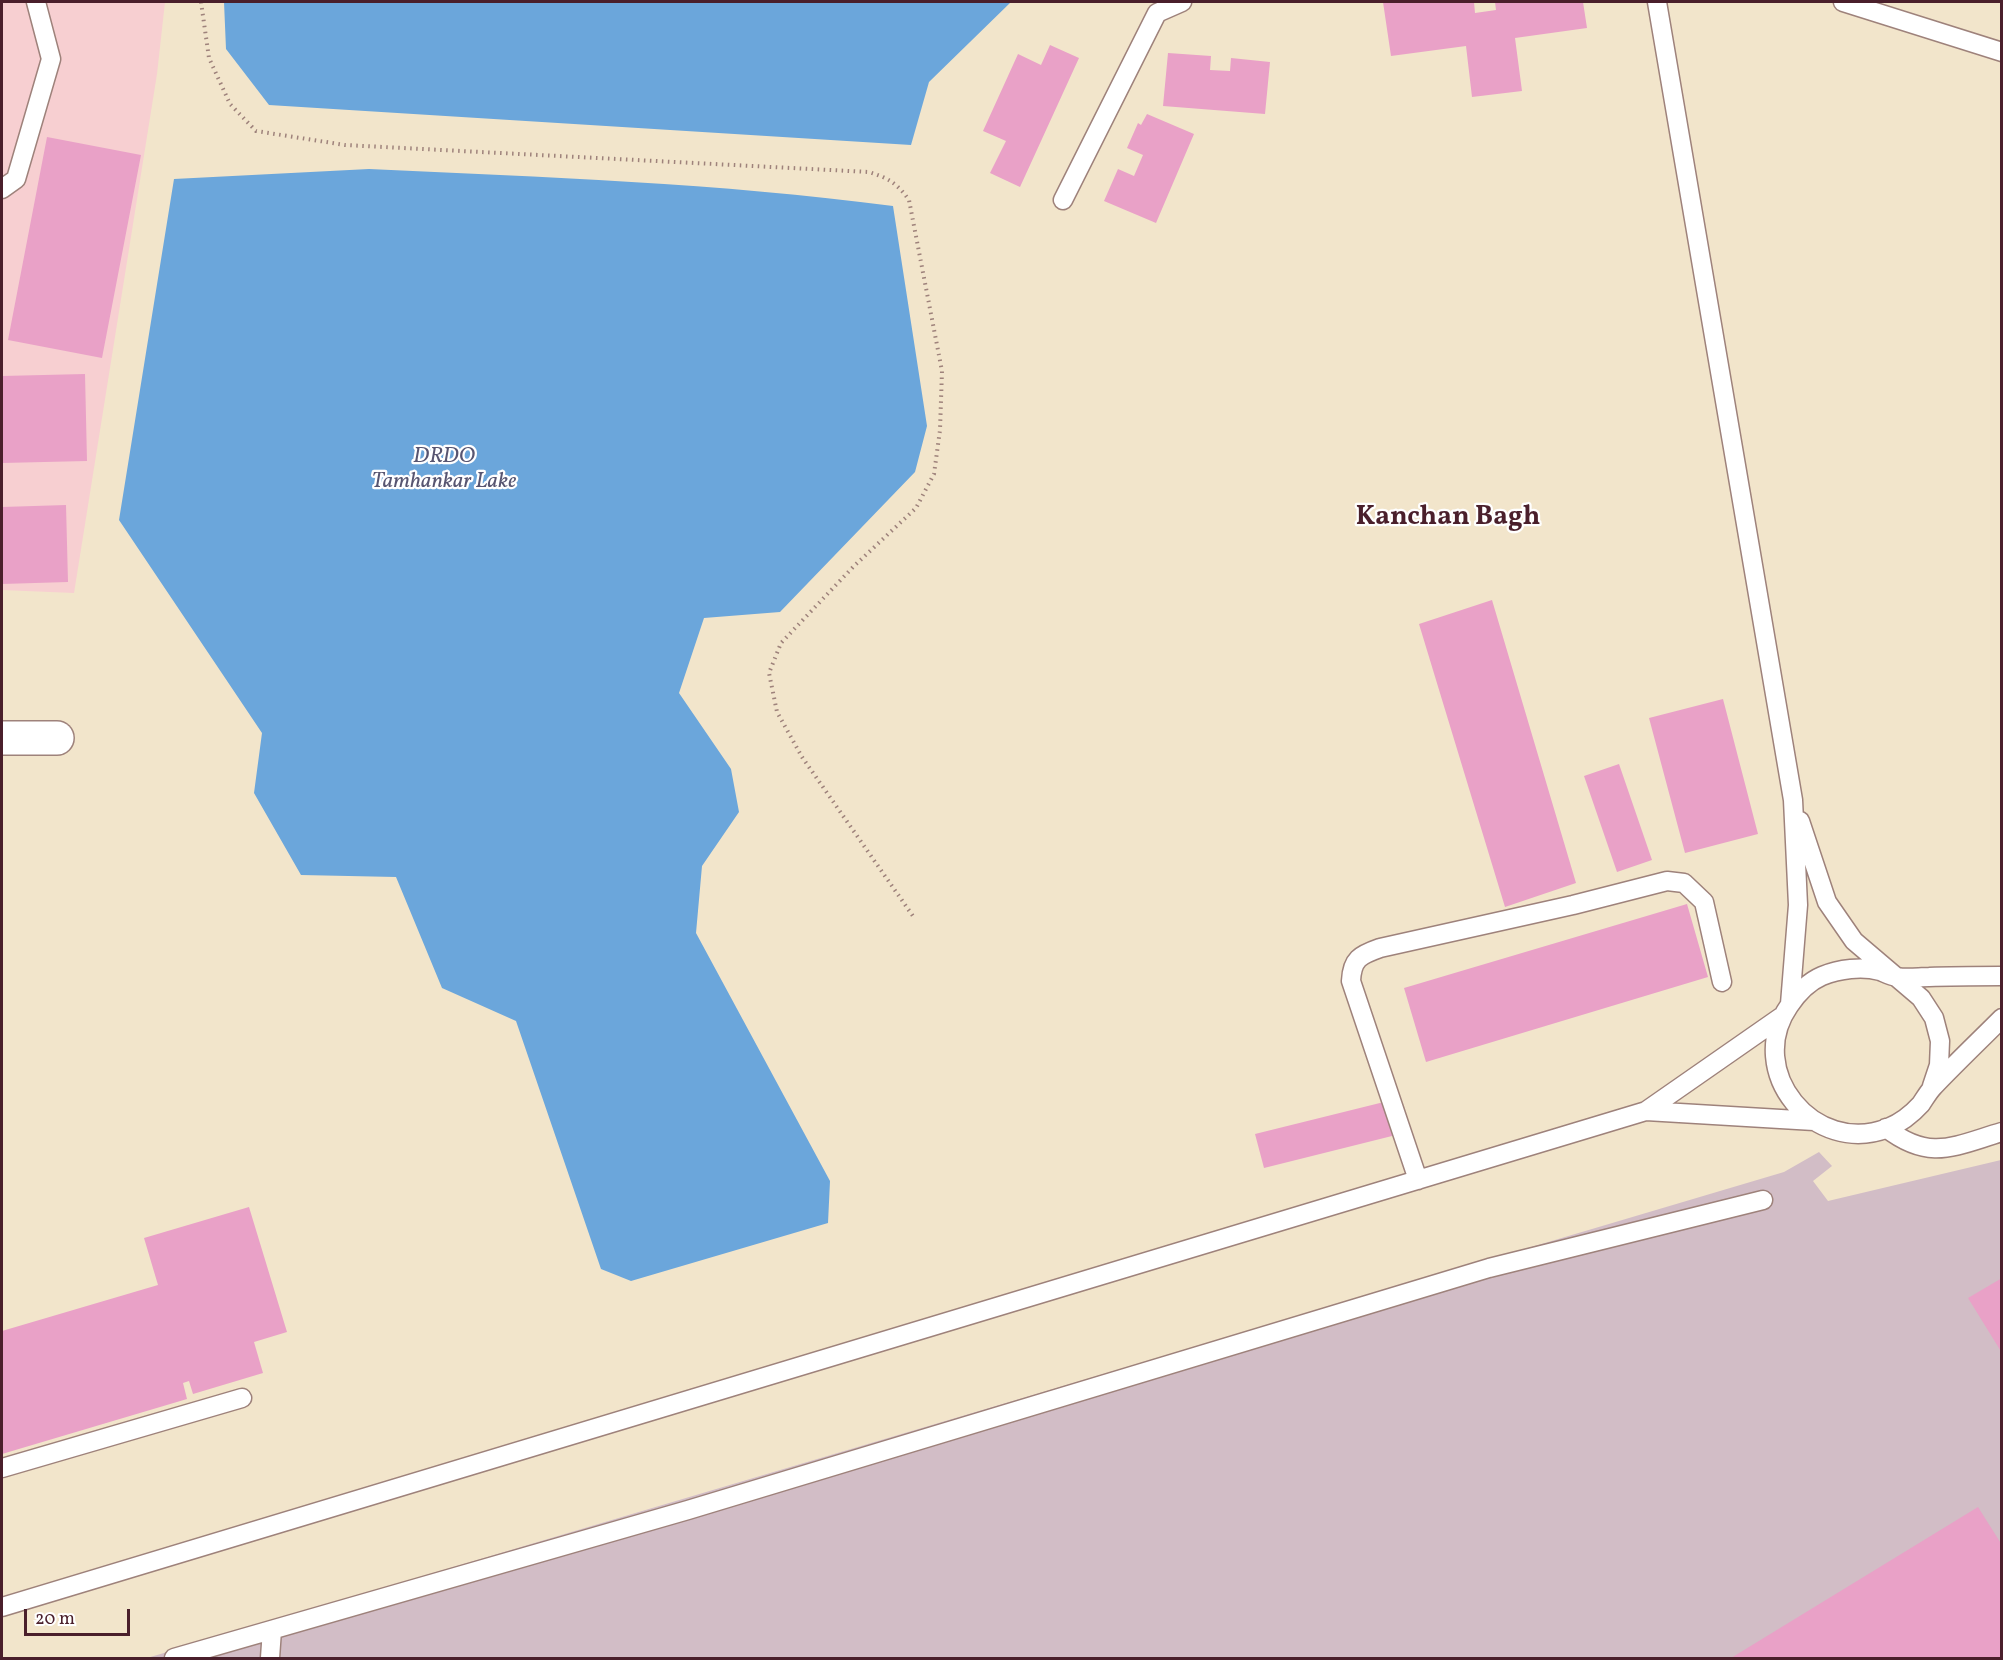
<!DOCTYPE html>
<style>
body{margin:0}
#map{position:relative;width:2003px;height:1660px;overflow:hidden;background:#f2e5cb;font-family:Vollkorn,serif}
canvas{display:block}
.frame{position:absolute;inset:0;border:3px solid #4a1f2b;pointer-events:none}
.scale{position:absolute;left:24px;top:1609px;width:106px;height:27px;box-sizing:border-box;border:3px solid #4a1f2b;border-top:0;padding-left:8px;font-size:18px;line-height:21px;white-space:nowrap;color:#4a1f2b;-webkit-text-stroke:4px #fff;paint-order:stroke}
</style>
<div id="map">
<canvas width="2003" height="1660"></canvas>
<div class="frame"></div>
<div class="scale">20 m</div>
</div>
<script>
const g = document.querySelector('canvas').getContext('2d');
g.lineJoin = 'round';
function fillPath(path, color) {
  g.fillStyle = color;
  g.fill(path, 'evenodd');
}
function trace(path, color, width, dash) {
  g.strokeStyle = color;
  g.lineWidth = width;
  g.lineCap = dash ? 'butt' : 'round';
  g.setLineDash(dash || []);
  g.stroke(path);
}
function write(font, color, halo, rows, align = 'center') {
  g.font = font + ' Vollkorn,serif';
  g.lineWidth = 4.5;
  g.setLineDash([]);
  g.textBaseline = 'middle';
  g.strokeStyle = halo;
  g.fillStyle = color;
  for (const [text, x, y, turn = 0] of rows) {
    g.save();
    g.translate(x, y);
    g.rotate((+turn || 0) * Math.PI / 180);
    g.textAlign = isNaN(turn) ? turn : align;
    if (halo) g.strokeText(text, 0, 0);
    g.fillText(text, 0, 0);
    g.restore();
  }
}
const built = new Path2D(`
 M 2,2 L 165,2 L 157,74 L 74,593 L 2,590 Z`);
const industrial = new Path2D(`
 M 1819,1152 L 1832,1166 L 1813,1181 L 1828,1201 L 2001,1160 L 2001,1658 L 147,1658 L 1784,1172 Z`);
const water = new Path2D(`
 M 224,2 L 1011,2 L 929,82 L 911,145 L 269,105 L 226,49 Z
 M 369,169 C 544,177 719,183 893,206 L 927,426 L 915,472 L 780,612 L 704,618 L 679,693 L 731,769 L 739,812 L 702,866 L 696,933 L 830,1181 L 828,1223 L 631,1281 L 601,1269 L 516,1021 L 442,988 L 396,877 L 301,875 L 254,793 L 262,733 L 119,520 L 174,179 Z`);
const building = new Path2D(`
 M 1383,2 L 1474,2 L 1475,13 L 1496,10 L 1495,2 L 1583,2 L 1587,28 L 1515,38 L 1522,91 L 1472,97 L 1466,46 L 1391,56 Z
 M 1050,45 L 1079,58 L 1020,187 L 990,173 L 1006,141 L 983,131 L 1018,54 L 1041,65 Z
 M 1168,53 L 1211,56 L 1210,70 L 1230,71 L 1231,58 L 1270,62 L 1265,114 L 1163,106 Z
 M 1147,114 L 1194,134 L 1156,223 L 1104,201 L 1118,169 L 1134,176 L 1143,155 L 1127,148 L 1138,123 L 1141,125 Z
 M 47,137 L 141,155 L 102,358 L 8,340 Z
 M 85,374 L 87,461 L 2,463 L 2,376 Z
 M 66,505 L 68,582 L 2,584 L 2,507 Z
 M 1492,600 L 1576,883 L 1505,907 L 1419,624 Z
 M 1723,699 L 1758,834 L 1685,853 L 1649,718 Z
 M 1619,764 L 1652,860 L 1617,872 L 1584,776 Z
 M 1687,904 L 1708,977 L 1426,1062 L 1404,988 Z
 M 1388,1101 L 1396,1135 L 1264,1168 L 1255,1134 Z
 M 249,1207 L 287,1332 L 254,1342 L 263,1373 L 193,1394 L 189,1381 L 183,1383 L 187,1399 L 2,1454 L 2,1331 L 158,1285 L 144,1238 Z
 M 2002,1278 L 2002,1353 L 1968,1298 Z
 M 1978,1507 L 2002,1545 L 2002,1658 L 1731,1658 Z`);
const path = new Path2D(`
 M 201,2 L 209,58 L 230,104 L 256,131 L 345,145 L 869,172 C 888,178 897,183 909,200 L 942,371 L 940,430 L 934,474 L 916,508 L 853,567 L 781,643 L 769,673 L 777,712 L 802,757 L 915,919`);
const lane = new Path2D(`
 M 1657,2 L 1793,800 L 1798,905 L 1790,1004
 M 1843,2 L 2002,52
 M 2,189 L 16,179 L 51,59 L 36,2
 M 1063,200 L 1157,13 L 1182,2
 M 1800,821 L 1827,902 L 1854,941 L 1921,998 L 1934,1018 L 1940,1041 L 1939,1065 L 1932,1086
 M 2002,976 C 1977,976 1953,976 1929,977 C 1919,977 1907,979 1897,977 C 1891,976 1885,973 1880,971 C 1862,966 1839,969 1822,976 C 1808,982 1797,994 1789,1006 C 1744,1071 1814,1157 1888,1128 C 1900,1123 1912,1114 1921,1104 C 1925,1098 1929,1091 1934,1086 C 1956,1063 1979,1041 2002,1018
 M 1646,1111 L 1814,1121
 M 1886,1128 C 1930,1162 1954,1146 2002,1132
 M 1418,1180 L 1351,981 C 1352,959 1360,955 1380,948 L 1573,905 L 1667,881 L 1684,883 L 1704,902 L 1722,982
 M 2,1468 L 242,1398
 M 2,1607 L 1646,1111 L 1781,1017
 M 174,1658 L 688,1510 L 1489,1268 L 1763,1200
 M 270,1658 L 272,1630`);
const street = new Path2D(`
 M 2,738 L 57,738`);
const waterNames = [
 ["DRDO",444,458],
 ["Tamhankar Lake",444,483]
];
const districtNames = [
 ["Kanchan Bagh",1448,519]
];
fillPath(built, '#f7cfd1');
fillPath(industrial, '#d2bdc6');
fillPath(water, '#6ba6db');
fillPath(building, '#e9a1c7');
trace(lane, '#9e827b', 21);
trace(street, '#9e827b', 36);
trace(path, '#9e827b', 4, [1.5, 4.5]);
trace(lane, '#fff', 18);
trace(street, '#fff', 33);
write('italic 22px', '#575571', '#fff', waterNames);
write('bold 27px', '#4a1f2b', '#fff', districtNames);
</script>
